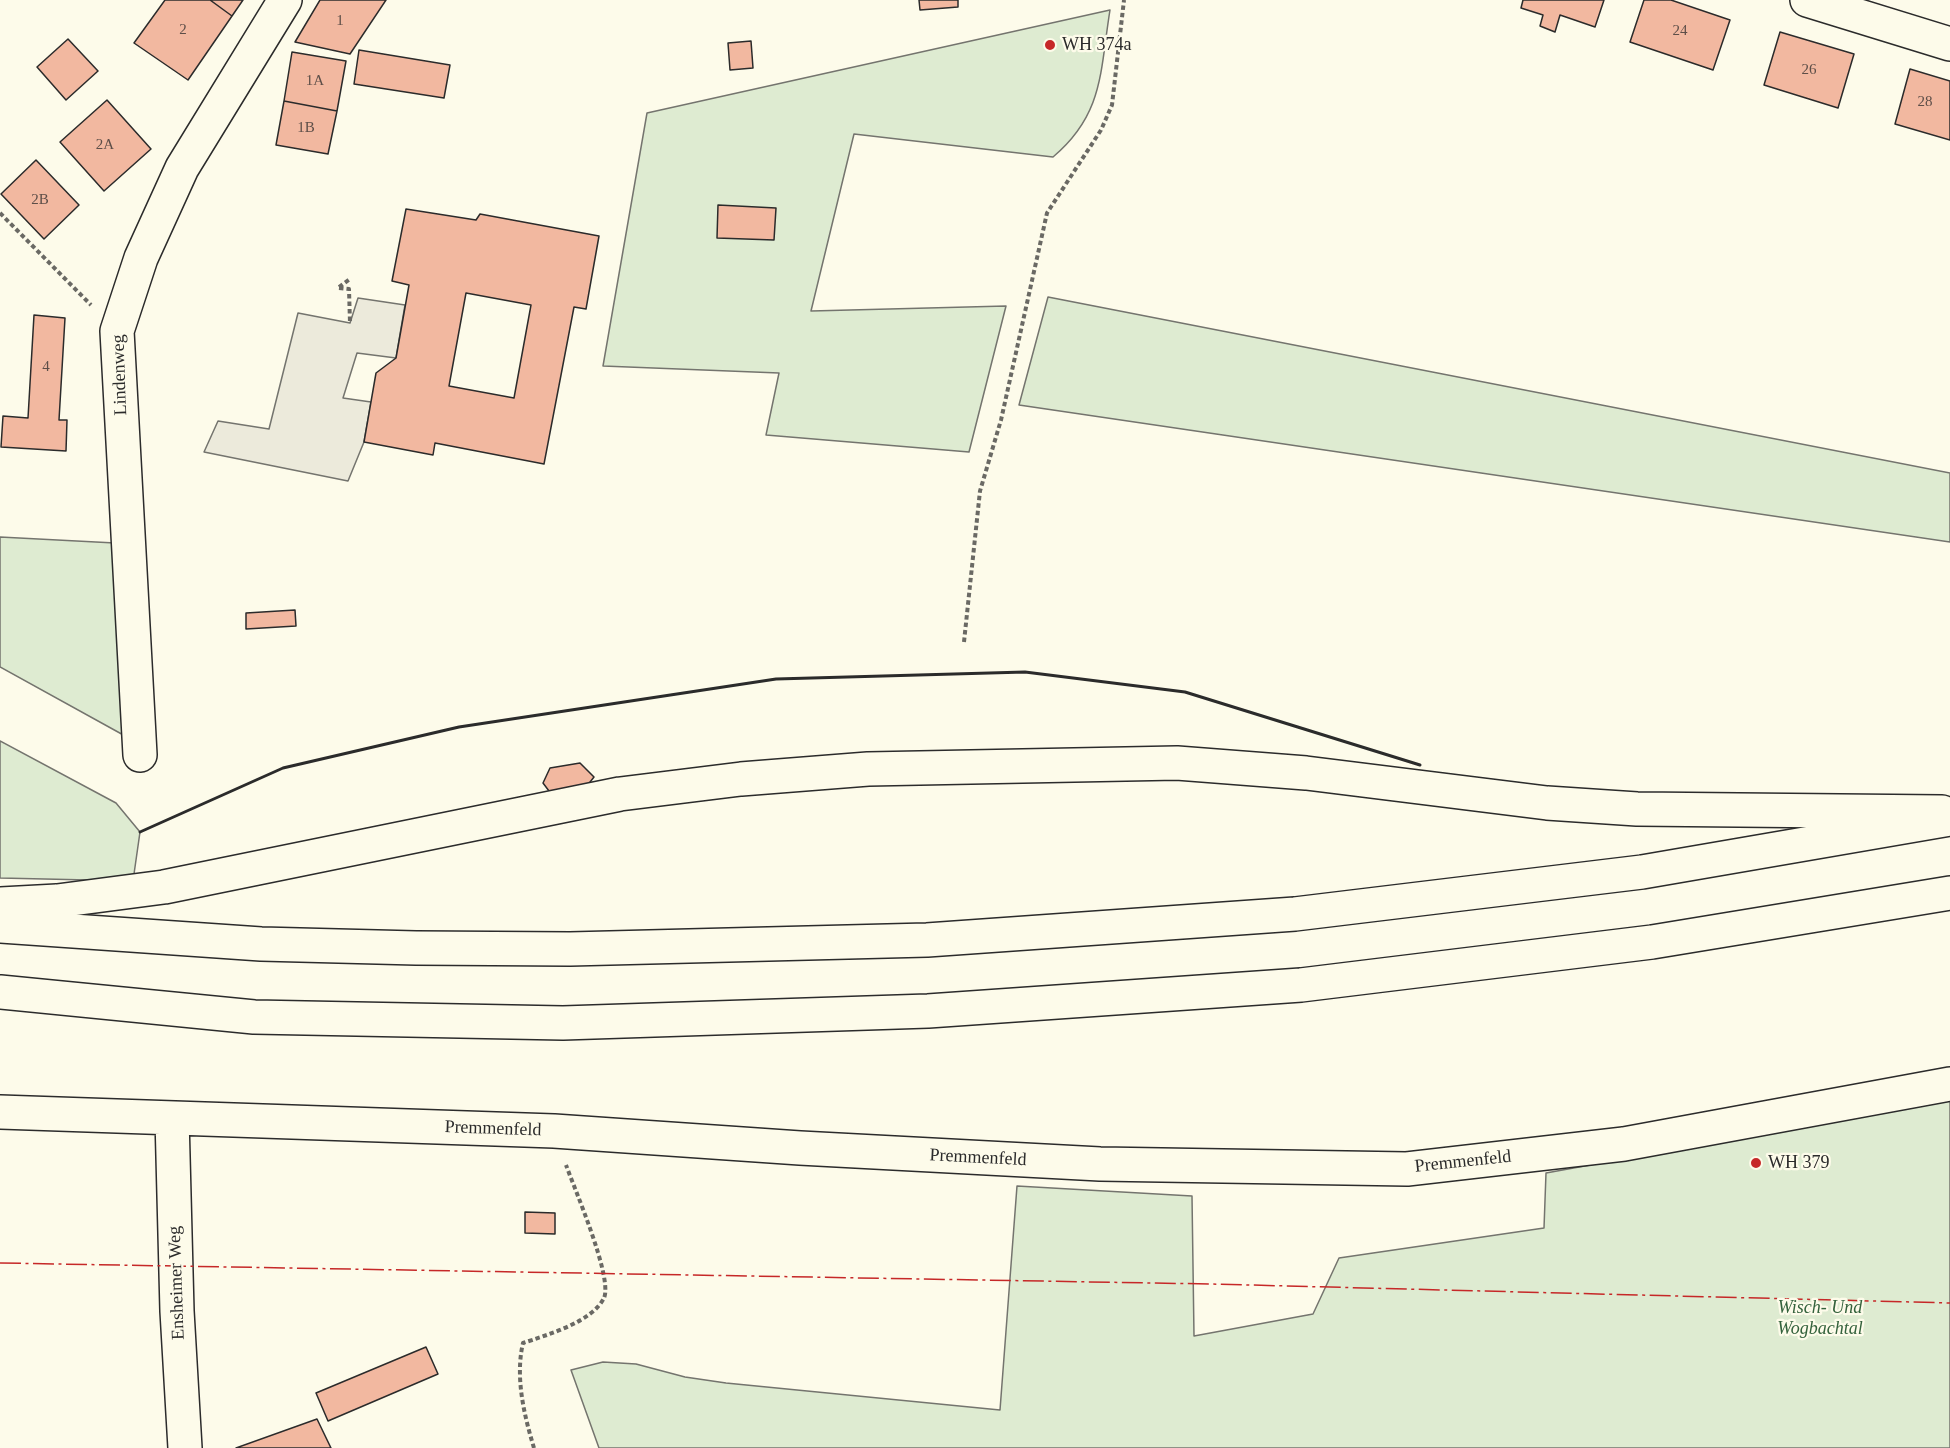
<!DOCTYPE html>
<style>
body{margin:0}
canvas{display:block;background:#fdfbea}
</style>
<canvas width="1950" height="1448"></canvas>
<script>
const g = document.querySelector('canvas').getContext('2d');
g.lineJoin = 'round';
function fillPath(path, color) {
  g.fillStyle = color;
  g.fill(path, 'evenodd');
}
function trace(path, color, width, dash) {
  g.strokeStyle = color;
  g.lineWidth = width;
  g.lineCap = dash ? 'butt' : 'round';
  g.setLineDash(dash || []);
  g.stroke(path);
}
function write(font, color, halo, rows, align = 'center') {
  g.font = font + ' "Times New Roman",serif';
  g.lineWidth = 4.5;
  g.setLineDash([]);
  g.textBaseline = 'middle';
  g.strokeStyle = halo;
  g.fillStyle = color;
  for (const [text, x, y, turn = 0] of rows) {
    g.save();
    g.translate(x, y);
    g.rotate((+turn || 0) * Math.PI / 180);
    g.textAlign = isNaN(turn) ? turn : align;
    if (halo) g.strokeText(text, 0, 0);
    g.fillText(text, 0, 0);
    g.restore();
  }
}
const green = new Path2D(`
 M 1110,10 C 1100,71 1104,114 1053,157 L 854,134 L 811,311 L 1006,306 L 969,452 L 766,435 L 779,373 L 603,366 L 647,113 Z
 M 1048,297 L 1950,473 L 1950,542 L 1019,405 Z
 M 0,537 L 115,543 L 127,737 L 0,667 Z
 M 0,741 L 116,803 L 140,832 L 133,881 L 0,878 Z
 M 1950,1100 L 1950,1448 L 599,1448 L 571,1370 L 603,1362 L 636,1364 L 685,1377 L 726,1383 L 1000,1410 L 1017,1186 L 1192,1196 L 1194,1336 L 1313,1314 L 1339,1258 L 1544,1228 L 1546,1173 Z`);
const parking = new Path2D(`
 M 358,298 L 405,305 L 396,358 L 357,353 L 343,398 L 371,402 L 364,442 L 348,481 L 204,452 L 218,421 L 269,429 L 298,313 L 350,323 Z`);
const building = new Path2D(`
 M 165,0 L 210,0 L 232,16 L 188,80 L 134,43 Z
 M 210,0 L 243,0 L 232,16 Z
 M 320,0 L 386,0 L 350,54 L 295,42 Z
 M 919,0 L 958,0 L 958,7 L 920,10 Z
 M 1523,0 L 1604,0 L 1595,27 L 1560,15 L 1555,32 L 1540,26 L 1543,15 L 1521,8 Z
 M 1644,0 L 1671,0 L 1730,20 L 1713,70 L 1630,42 Z
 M 1780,32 L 1854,54 L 1838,108 L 1764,85 Z
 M 68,39 L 98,71 L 66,100 L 37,67 Z
 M 751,41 L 753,68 L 730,70 L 728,43 Z
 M 359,50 L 450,65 L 444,98 L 354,84 Z
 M 292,52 L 346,61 L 337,111 L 284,101 Z
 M 1910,69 L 1950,81 L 1950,140 L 1895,124 Z
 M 107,100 L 151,149 L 104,191 L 60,142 Z
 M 284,101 L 337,111 L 328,154 L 276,145 Z
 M 36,160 L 79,205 L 44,239 L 1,194 Z
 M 718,205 L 776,208 L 774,240 L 717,238 Z
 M 406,209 L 476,220 L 480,214 L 599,236 L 586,309 L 574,307 L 544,464 L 435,443 L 433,455 L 364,442 L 376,373 L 396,358 L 409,285 L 392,281 ZM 466,293 L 531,305 L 514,398 L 449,386 Z
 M 34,315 L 65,318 L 59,420 L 67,420 L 66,451 L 1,447 L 3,416 L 28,418 Z
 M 295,610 L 296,626 L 246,629 L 246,613 Z
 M 580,763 L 594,777 L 583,791 L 552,795 L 543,783 L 550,768 Z
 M 525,1212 L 555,1213 L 555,1234 L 525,1233 Z
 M 426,1347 L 438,1374 L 328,1421 L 316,1393 Z
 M 317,1419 L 331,1448 L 236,1448 Z`);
const path = new Path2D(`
 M 0,213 L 91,305
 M 339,287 L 350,279
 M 339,288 L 349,289 L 350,323
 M 964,642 L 980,491 L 1001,420 L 1047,213 L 1101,130 L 1112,105 L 1124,0
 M 534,1448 C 524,1415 515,1377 523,1343 C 547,1335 592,1322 604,1298 C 613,1278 575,1190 566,1165`);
const minor = new Path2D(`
 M 1807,0 L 1950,44
 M 140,755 L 117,331 L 141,258 L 182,168 L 285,0
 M 0,904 L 57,901 L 164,887 L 620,794 L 741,779 L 868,769 L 1177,763 L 1306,773 L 1547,803 L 1637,809 L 1942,812
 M 0,1112 L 554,1131 L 800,1148 L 1100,1164 L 1407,1169 L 1624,1144 L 1950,1084
 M 172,1118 L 177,1311 L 185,1448`);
const highway = new Path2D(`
 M 0,926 L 261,944 L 416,948 L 570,949 L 927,940 L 1295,914 L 1642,872 L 1950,819
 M 0,992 L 254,1017 L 408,1020 L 563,1023 L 928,1011 L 1301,985 L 1652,942 L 1950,893`);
const wall = new Path2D(`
 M 140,832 L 283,768 L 459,727 L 776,679 L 1025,672 L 1185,692 L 1420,765`);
const power = new Path2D(`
 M 0,1263 L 1210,1284 L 1950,1303`);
const markers = [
 [1050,45,6,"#c62828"],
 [1756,1163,6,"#c62828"]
];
const numberNames = [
 ["1",340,21],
 ["2",183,30],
 ["24",1680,31],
 ["26",1809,70],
 ["1A",315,81],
 ["28",1925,102],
 ["1B",306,128],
 ["2A",105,145],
 ["2B",40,200],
 ["4",46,367]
];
const poiNames = [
 ["WH 374a",1062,45],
 ["WH 379",1768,1163]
];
const streetNames = [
 ["Lindenweg",120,375,-92],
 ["Premmenfeld",493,1129,2],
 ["Premmenfeld",978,1158,3],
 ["Premmenfeld",1463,1162,-6],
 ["Ensheimer Weg",177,1283,-92]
];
const parkNames = [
 ["Wisch- Und",1820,1308],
 ["Wogbachtal",1820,1329]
];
fillPath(green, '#deebd1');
trace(green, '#74746e', 1.5);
fillPath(parking, '#eceadb');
trace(parking, '#74746e', 1.5);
fillPath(building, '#f2b8a0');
trace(building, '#2b2b2b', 1.5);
trace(minor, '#2b2b2b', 36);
trace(highway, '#2b2b2b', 36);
trace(path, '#6a6964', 4, [4.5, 3]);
trace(minor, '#fdfbea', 33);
trace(highway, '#fdfbea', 33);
trace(wall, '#2b2b2b', 3);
trace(power, '#c62828', 1.5, [21, 4.5, 3, 4.5]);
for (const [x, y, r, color] of markers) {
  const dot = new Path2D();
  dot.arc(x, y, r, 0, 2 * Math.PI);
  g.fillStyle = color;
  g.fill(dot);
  trace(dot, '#fdfbea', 2);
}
write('15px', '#5d4e48', null, numberNames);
write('18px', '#2b2b2b', '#fdfbea', poiNames, 'left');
write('18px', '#2b2b2b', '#fdfbea', streetNames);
write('italic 18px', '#34623c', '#fdfbea', parkNames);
</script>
